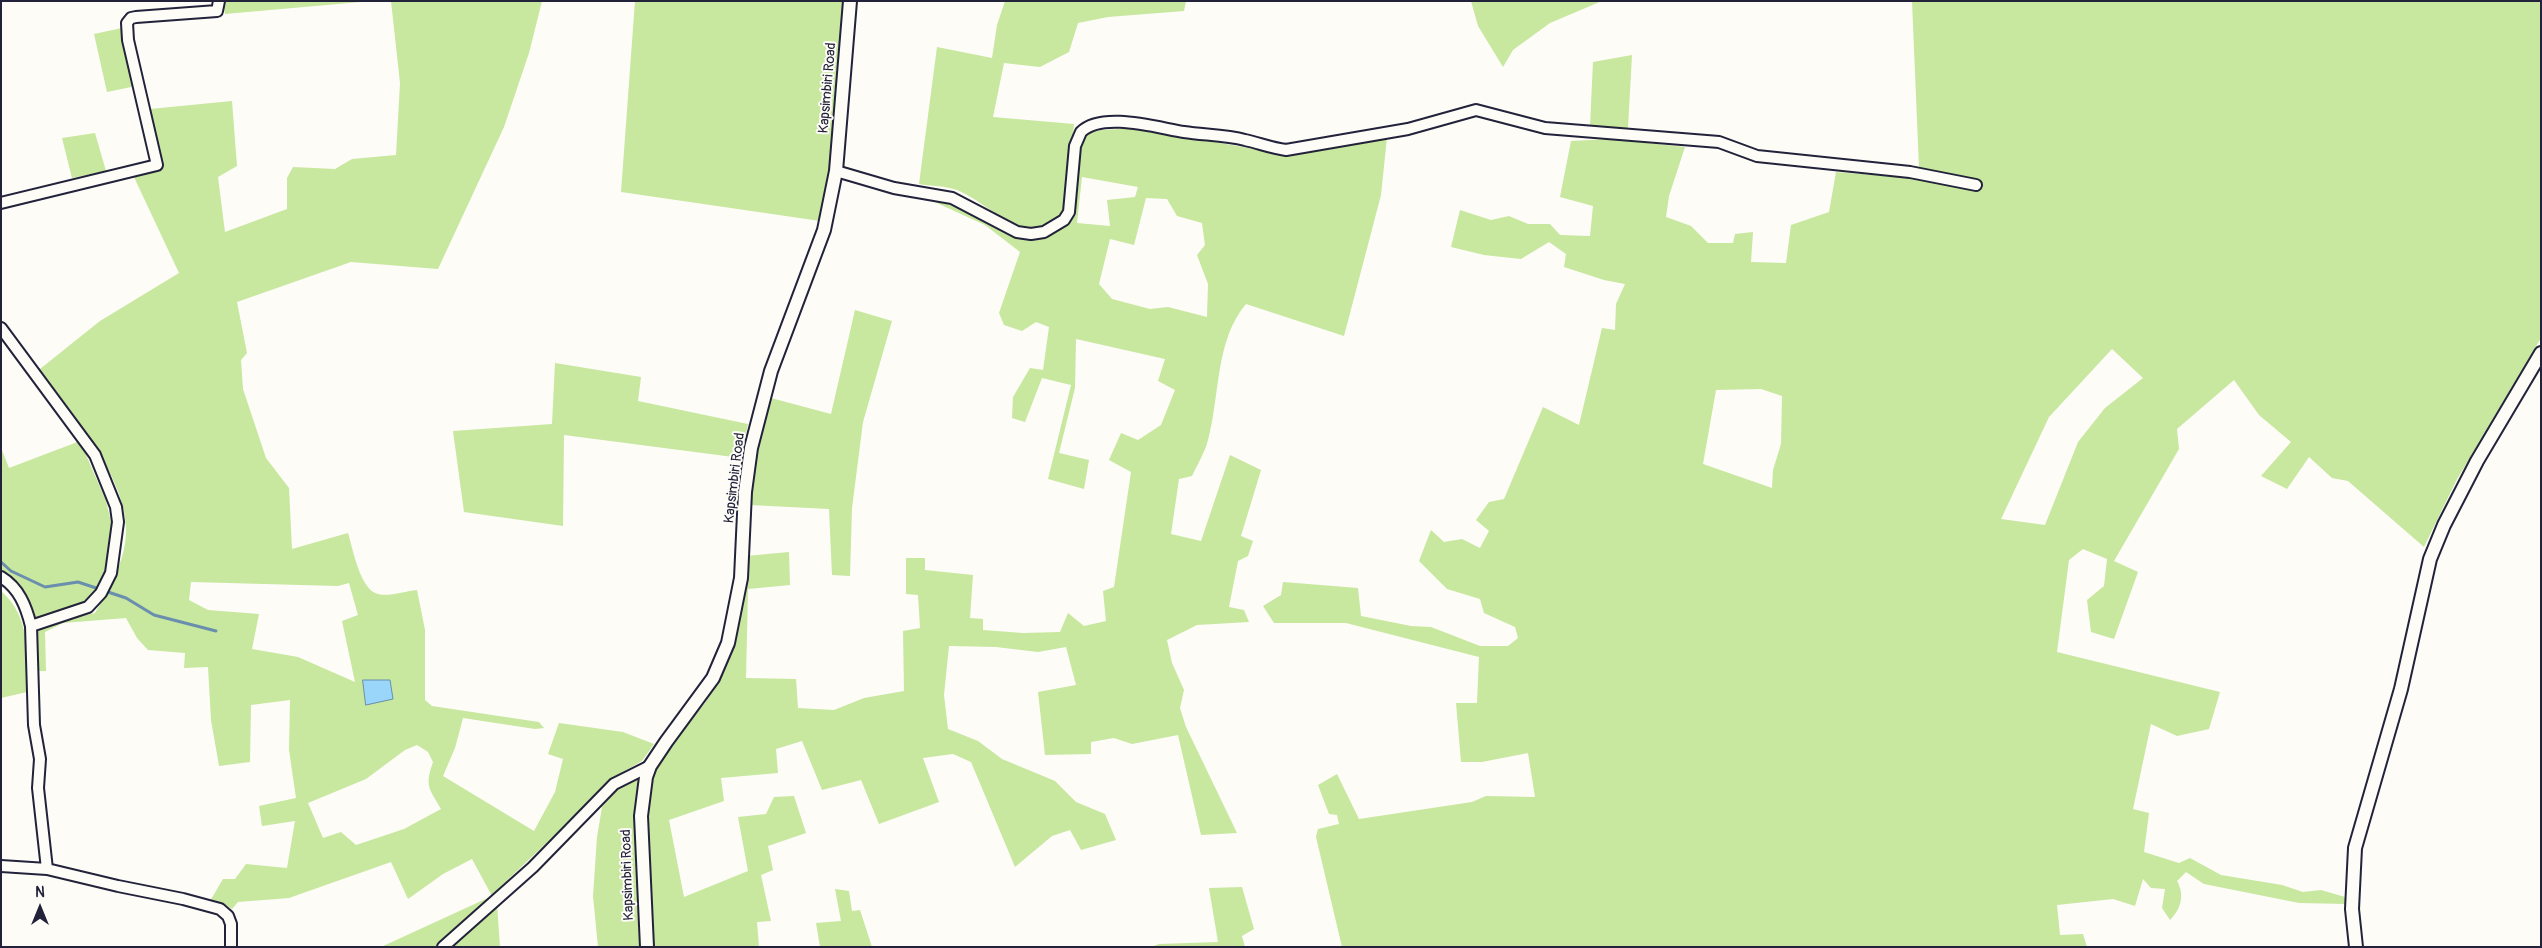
<!DOCTYPE html>
<style>
body{margin:0}
#map{position:relative;width:2542px;height:948px;overflow:hidden;background:#fdfcf7;font-family:Pangolin,sans-serif}
canvas{display:block}
.frame{position:absolute;inset:0;border:2px solid #22223b;pointer-events:none}
.north{position:absolute;left:15px;top:883px;width:50px;height:50px;-webkit-text-stroke:4px #fdfcf7;paint-order:stroke;rotate:0deg;font-size:14px;font-weight:700;line-height:20px;text-align:center;color:#22223b}
.north::after{content:'';display:block;margin:auto;width:18px;height:22px;background:#22223b;clip-path:polygon(50% 0,100% 100%,50% 72%,0 100%)}
</style>
<div id="map">
<canvas width="2542" height="948"></canvas>
<div class="frame"></div>
<div class="north">N</div>
</div>
<script>
const g = document.querySelector('canvas').getContext('2d');
g.lineJoin = 'round';
function fillPath(path, color) {
  g.fillStyle = color;
  g.fill(path, 'evenodd');
}
function trace(path, color, width, dash) {
  g.strokeStyle = color;
  g.lineWidth = width;
  g.lineCap = dash ? 'butt' : 'round';
  g.setLineDash(dash || []);
  g.stroke(path);
}
function write(font, color, halo, rows, align = 'center') {
  g.font = font + ' Pangolin,sans-serif';
  g.lineWidth = 4;
  g.setLineDash([]);
  g.textBaseline = 'middle';
  g.strokeStyle = halo;
  g.fillStyle = color;
  for (const [text, x, y, turn = 0] of rows) {
    g.save();
    g.translate(x, y);
    g.rotate((+turn || 0) * Math.PI / 180);
    g.textAlign = isNaN(turn) ? turn : align;
    if (halo) g.strokeText(text, 0, 0);
    g.fillText(text, 0, 0);
    g.restore();
  }
}
const green = new Path2D(`
 M 223,1 L 372,1 L 225,14 Z
 M 391,1 L 542,1 L 529,53 L 504,127 L 438,269 L 351,262 L 237,302 L 247,353 L 241,360 L 243,389 L 266,458 L 289,488 L 292,549 L 348,533 C 353,549 360,590 378,594 C 388,597 406,591 417,590 L 425,630 L 425,700 L 432,706 L 539,722 L 544,728 L 535,729 L 463,718 L 455,748 L 443,776 L 534,831 L 555,792 L 563,759 L 548,754 L 559,723 L 623,732 L 654,744 L 642,761 L 619,774 L 437,947 L 381,947 L 492,896 L 472,859 L 443,874 L 408,899 L 391,862 L 289,898 L 238,902 L 232,909 L 223,903 L 210,901 L 223,879 L 235,879 L 246,864 L 287,868 L 295,821 L 262,826 L 259,806 L 296,798 L 289,750 L 290,700 L 251,705 L 250,762 L 219,766 L 211,720 L 208,667 L 184,668 L 185,653 L 148,650 L 137,638 L 126,618 L 63,623 L 45,632 L 46,671 L 36,671 L 35,631 L 50,623 L 95,613 C 110,588 127,558 126,528 C 125,475 70,411 40,369 L 100,321 L 179,273 L 133,175 L 163,168 L 150,109 L 232,101 L 237,166 L 218,177 L 225,232 L 287,209 L 287,178 L 293,167 L 335,169 L 352,159 L 396,155 L 400,83 ZM 191,582 L 338,586 L 349,583 L 358,615 L 342,621 L 355,682 L 298,657 L 252,649 L 259,614 L 208,610 L 189,600 ZM 417,745 L 428,752 L 433,762 C 424,787 430,789 441,809 L 404,829 L 356,845 L 341,832 L 323,838 L 308,803 L 366,779 L 405,750 Z
 M 635,1 L 844,1 L 830,171 L 820,221 L 621,192 Z
 M 1005,1 L 1186,1 L 1184,11 L 1108,17 L 1078,23 L 1069,52 L 1040,67 L 1004,63 L 993,117 L 1074,124 L 1066,208 C 1032,257 992,204 957,190 C 946,186 931,186 919,184 L 937,47 L 992,58 L 997,25 Z
 M 1471,1 L 1602,1 L 1550,23 L 1513,50 L 1503,67 L 1478,26 Z
 M 1912,1 L 2541,1 L 2541,338 L 2456,481 L 2424,547 L 2348,481 L 2332,478 L 2309,457 L 2287,489 L 2261,476 L 2291,442 L 2259,415 L 2234,380 L 2177,429 L 2179,449 L 2114,561 L 2138,572 L 2114,639 L 2091,632 L 2087,600 L 2104,586 L 2107,559 L 2083,549 L 2069,560 L 2057,652 L 2220,692 L 2209,729 L 2177,736 L 2151,724 L 2133,809 L 2149,813 L 2144,852 L 2179,863 L 2190,858 L 2221,875 L 2282,885 L 2303,892 L 2321,890 L 2345,897 L 2346,904 L 2299,903 L 2204,884 L 2186,872 L 2177,881 C 2185,895 2181,909 2170,920 L 2162,908 L 2165,889 L 2151,888 L 2143,879 L 2135,906 L 2113,899 L 2057,905 L 2060,935 L 2083,934 L 2087,947 L 1342,947 L 1316,837 L 1318,829 L 1339,824 L 1337,815 L 1329,814 L 1318,785 L 1337,774 L 1359,819 L 1472,802 L 1486,796 L 1535,797 L 1528,753 L 1482,762 L 1461,762 L 1456,703 L 1477,703 L 1479,657 L 1346,623 L 1274,623 L 1263,606 L 1281,595 L 1283,582 L 1358,588 L 1361,616 L 1411,626 L 1431,627 L 1480,646 L 1508,646 L 1518,638 L 1515,627 L 1484,613 L 1480,599 L 1447,589 L 1419,561 L 1431,530 L 1444,542 L 1462,539 L 1480,548 L 1489,531 L 1476,520 L 1489,502 L 1504,499 L 1543,407 L 1579,425 L 1602,328 L 1615,330 L 1616,304 L 1625,284 L 1604,280 L 1564,267 L 1566,254 L 1549,242 L 1521,259 L 1484,255 L 1451,247 L 1460,210 L 1491,220 L 1509,216 L 1528,224 L 1550,224 L 1560,235 L 1590,236 L 1593,206 L 1560,197 L 1571,141 L 1610,139 L 1685,147 L 1669,196 L 1666,217 L 1691,226 L 1708,243 L 1733,243 L 1735,234 L 1753,232 L 1751,262 L 1786,263 L 1791,225 L 1829,212 L 1836,172 L 1924,179 L 1979,190 L 1980,180 L 1919,168 ZM 2112,349 L 2143,378 L 2105,408 L 2078,442 L 2045,525 L 2001,519 L 2049,417 ZM 1761,389 L 1782,396 L 1781,444 L 1773,470 L 1772,488 L 1703,464 L 1716,390 Z
 M 122,28 L 136,86 L 107,92 L 94,34 Z
 M 1632,55 L 1628,128 L 1590,126 L 1593,62 Z
 M 1118,129 L 1142,129 L 1282,154 L 1387,137 L 1381,195 L 1344,336 L 1246,304 C 1215,340 1220,396 1208,440 C 1205,452 1197,465 1192,476 L 1179,479 L 1171,534 L 1201,541 L 1230,455 L 1261,470 L 1241,536 L 1253,541 L 1248,556 L 1238,561 L 1229,607 L 1244,610 L 1249,622 L 1197,625 L 1167,640 L 1172,663 L 1184,690 L 1180,708 L 1186,727 L 1237,833 L 1201,835 L 1178,735 L 1132,744 L 1114,738 L 1091,742 L 1091,754 L 1045,755 L 1038,692 L 1076,685 L 1066,647 L 1038,652 L 996,647 L 949,646 L 944,695 L 948,729 L 978,741 L 1002,759 L 1055,781 L 1076,802 L 1105,814 L 1116,840 L 1081,850 L 1070,830 L 1052,836 L 1015,867 L 971,762 L 953,754 L 923,758 L 939,802 L 879,824 L 861,780 L 822,790 L 802,741 L 776,749 L 778,773 L 721,778 L 724,801 L 669,820 L 684,897 L 748,871 L 738,817 L 766,814 L 774,797 L 794,796 L 806,833 L 768,846 L 773,870 L 761,875 L 771,921 L 757,922 L 759,947 L 652,947 L 652,907 L 648,886 L 646,844 L 651,779 L 671,744 L 705,703 L 720,677 L 746,556 L 789,552 L 790,585 L 748,589 L 746,678 L 796,679 L 798,708 L 834,710 L 864,698 L 904,691 L 903,631 L 920,628 L 918,595 L 906,594 L 906,558 L 925,558 L 925,570 L 973,575 L 970,618 L 983,619 L 983,630 L 1023,633 L 1060,632 L 1068,613 L 1084,626 L 1106,621 L 1103,591 L 1114,587 L 1131,472 L 1109,460 L 1121,433 L 1138,440 L 1161,425 L 1175,390 L 1158,381 L 1165,359 L 1076,339 L 1075,388 L 1059,453 L 1089,460 L 1084,489 L 1048,479 L 1071,385 L 1042,378 L 1025,422 L 1012,418 L 1013,397 L 1030,368 L 1043,370 L 1049,327 L 1036,322 L 1022,331 L 1004,325 L 999,313 L 1020,252 L 985,225 L 926,198 L 943,200 L 1031,239 L 1051,235 L 1066,226 L 1073,215 L 1078,153 L 1082,139 L 1091,131 ZM 1082,177 L 1138,187 L 1135,197 L 1107,200 L 1110,226 L 1077,223 ZM 1146,198 L 1167,199 L 1177,216 L 1202,223 L 1205,245 L 1197,255 L 1208,284 L 1207,317 L 1168,307 L 1150,309 L 1112,299 L 1099,284 L 1110,239 L 1134,245 Z
 M 95,133 L 106,171 L 72,178 L 62,138 Z
 M 855,310 L 892,321 L 863,422 L 852,508 L 850,576 L 832,575 L 829,509 L 750,505 L 756,454 L 771,398 L 831,414 Z
 M 555,363 L 641,377 L 638,401 L 748,424 L 741,458 L 564,435 L 563,526 L 464,512 L 453,431 L 552,424 Z
 M 80,441 L 106,501 L 112,526 L 107,566 L 100,584 L 90,597 L 74,608 L 34,619 C 27,595 22,586 1,572 L 1,448 L 9,468 Z
 M 1,591 C 32,618 26,655 27,692 L 1,698 Z
 M 639,778 L 634,825 L 640,947 L 598,947 L 593,896 L 597,837 L 602,807 L 618,788 Z
 M 1242,887 L 1254,929 L 1242,936 L 1245,947 L 1151,947 L 1159,944 L 1218,942 L 1209,888 Z
 M 835,889 L 849,891 L 852,911 L 860,910 L 872,947 L 820,947 L 816,923 L 841,921 Z
 M 497,904 L 500,947 L 450,947 Z`);
const water = new Path2D(`
 M 363,680 L 390,680 L 393,699 L 366,705 Z`);
const stream = new Path2D(`
 M 1,562 L 11,571 L 45,587 L 78,582 L 126,598 L 154,615 L 216,631`);
const minor = new Path2D(`
 M 836,171 L 894,188 L 952,198 L 1017,232 L 1031,234 L 1044,232 L 1064,220 L 1069,212 L 1075,146 L 1081,132 C 1102,111 1158,128 1184,132 C 1204,135 1226,135 1245,140 C 1259,143 1271,148 1286,150 L 1408,129 L 1476,110 L 1545,128 L 1719,142 L 1757,156 L 1910,172 L 1976,185
 M 1,203 L 157,165 L 128,40 L 127,23 L 131,18 L 136,17 L 217,11 L 219,1
 M 1,328 L 95,455 L 116,507 L 118,522 L 111,573 L 101,593 L 88,607 L 31,626
 M 1,577 C 19,588 26,606 31,626 L 34,725 L 40,759 L 38,788 L 47,869
 M 1,866 L 47,869 L 118,886 L 183,899 L 220,909 L 228,916 L 231,924 L 231,947
 M 443,947 L 533,867 L 614,784 L 650,766`);
const tertiary = new Path2D(`
 M 647,947 L 641,816 L 646,777 L 650,766 L 666,742 L 713,678 L 728,643 L 741,578 L 745,492 L 751,448 L 771,371 L 824,230 L 836,171 L 850,1
 M 2356,947 L 2352,909 L 2355,848 L 2401,689 L 2430,559 L 2444,525 L 2477,461 L 2541,353`);
const streetNames = [
 ["Kapsimbiri Road",828,88,-85],
 ["Kapsimbiri Road",735,478,-83],
 ["Kapsimbiri Road",628,875,-92]
];
fillPath(green, '#c8e79f');
fillPath(water, '#99d6fa');
trace(water, '#698eae', 1);
trace(stream, '#698eae', 3);
trace(minor, '#22223b', 14);
trace(tertiary, '#22223b', 16);
trace(minor, '#fdfcf7', 10);
trace(tertiary, '#fdfcf7', 12);
write('14px', '#22223b', '#fdfcf7', streetNames);
</script>
